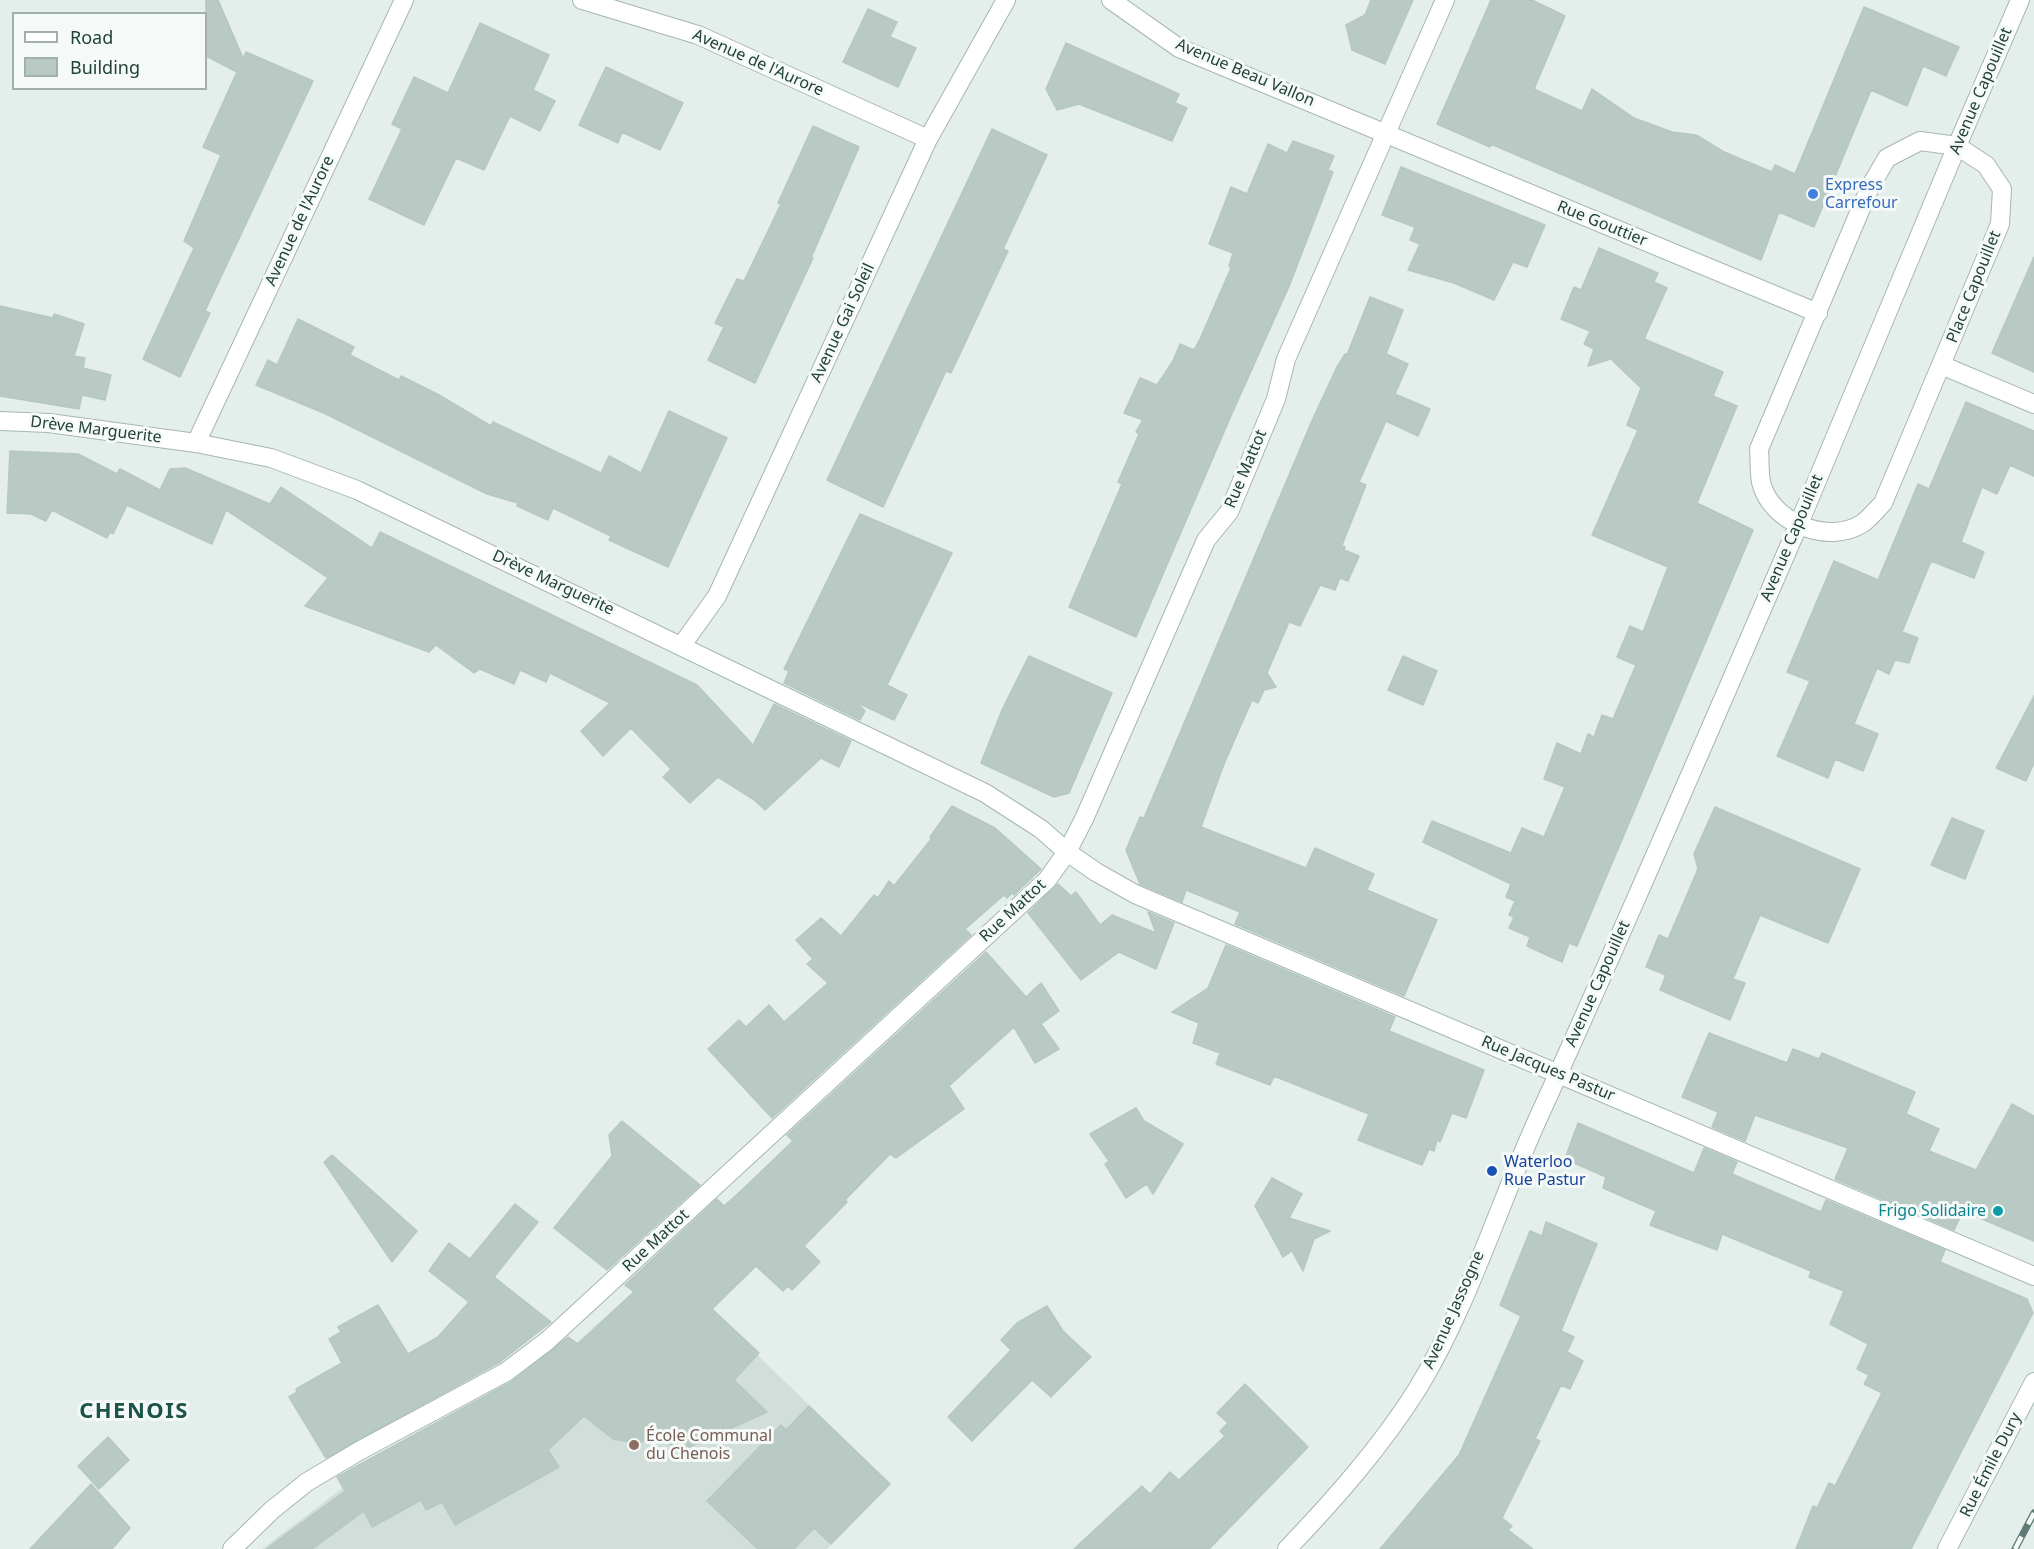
<!DOCTYPE html>
<meta charset="utf-8">
<style>
body{margin:0}
#map{position:relative;width:2034px;height:1549px;overflow:hidden;background:#e4eeea;font-family:"Noto Sans",sans-serif}
canvas{display:block}
.legend{position:absolute;left:12px;top:12px;width:195px;height:78px;box-sizing:border-box;background:#f5faf8;border:2px solid #a1b0ac;margin:0;padding:8px 10px;list-style:none;font-size:18px;color:#22413a}
.legend li{display:flex;align-items:center;gap:12px;height:30px}
.legend b{width:30px;border:2px solid #a1b0ac}
</style>
<div id="map">
<canvas width="2034" height="1549"></canvas>
<ul class="legend">
<li><b style="height:8px;background:#fff"></b>Road</li>
<li><b style="height:16px;background:#b9c9c3"></b>Building</li>
</ul>
</div>
<script>
const g = document.querySelector('canvas').getContext('2d');
g.lineJoin = 'round';
function fillPath(path, color) {
  g.fillStyle = color;
  g.fill(path, 'evenodd');
}
function trace(path, color, width, dash) {
  g.strokeStyle = color;
  g.lineWidth = width;
  g.lineCap = dash ? 'butt' : 'round';
  g.setLineDash(dash || []);
  g.stroke(path);
}
function write(font, color, halo, rows, align = 'center') {
  g.font = font + ' "Noto Sans",sans-serif';
  g.lineWidth = 6;
  g.setLineDash([]);
  g.textBaseline = 'middle';
  g.strokeStyle = halo;
  g.fillStyle = color;
  for (const [text, x, y, turn = 0] of rows) {
    g.save();
    g.translate(x, y);
    g.rotate((+turn || 0) * Math.PI / 180);
    g.textAlign = isNaN(turn) ? turn : align;
    if (halo) g.strokeText(text, 0, 0);
    g.fillText(text, 0, 0);
    g.restore();
  }
}
const built = new Path2D(`
 M 664,1264 L 890,1484 L 827,1549 L 262,1549 L 348,1484 L 534,1381 Z`);
const building = new Path2D(`
 M 206,0 L 218,0 L 243,58 L 246,52 L 313,81 L 205,311 L 210,313 L 180,377 L 143,359 L 194,248 L 184,241 L 221,155 L 203,147 L 237,72 L 206,56 Z
 M 1371,0 L 1413,0 L 1385,64 L 1352,50 L 1346,25 L 1365,15 Z
 M 1491,0 L 1532,0 L 1565,16 L 1534,89 L 1582,111 L 1592,89 L 1634,118 L 1672,132 L 1696,135 L 1724,152 L 1772,172 L 1775,165 L 1795,174 L 1864,7 L 1959,47 L 1946,76 L 1923,66 L 1907,106 L 1871,90 L 1814,227 L 1779,212 L 1761,260 L 1491,144 L 1490,147 L 1437,124 Z
 M 868,9 L 897,22 L 890,37 L 916,48 L 898,87 L 843,62 Z
 M 480,23 L 549,55 L 533,90 L 555,101 L 540,131 L 510,116 L 484,170 L 456,158 L 424,225 L 369,199 L 402,129 L 392,124 L 414,77 L 448,93 Z
 M 1066,43 L 1179,94 L 1175,103 L 1187,108 L 1172,141 L 1079,104 L 1057,110 L 1046,89 Z
 M 606,67 L 683,103 L 660,150 L 622,132 L 618,143 L 579,125 Z
 M 813,126 L 859,147 L 811,258 L 813,258 L 755,383 L 708,360 L 724,327 L 715,323 L 737,279 L 744,281 L 781,204 L 778,203 Z
 M 992,129 L 1047,155 L 1003,249 L 1008,251 L 951,373 L 946,371 L 883,507 L 827,480 Z
 M 1293,141 L 1334,156 L 1328,170 L 1333,172 L 1290,284 L 1230,418 L 1136,637 L 1069,607 L 1122,484 L 1118,482 L 1139,434 L 1136,432 L 1143,420 L 1124,413 L 1140,378 L 1157,385 L 1173,361 L 1180,344 L 1194,350 L 1200,339 L 1231,268 L 1229,266 L 1233,253 L 1209,244 L 1231,187 L 1247,194 L 1268,144 L 1287,153 Z
 M 1401,167 L 1545,225 L 1527,267 L 1513,262 L 1494,300 L 1454,283 L 1408,270 L 1420,244 L 1410,240 L 1415,227 L 1382,215 Z
 M 1599,248 L 1658,273 L 1654,282 L 1667,288 L 1644,339 L 1723,372 L 1713,396 L 1737,406 L 1697,503 L 1753,530 L 1577,946 L 1569,943 L 1562,962 L 1527,946 L 1530,937 L 1509,928 L 1514,917 L 1509,915 L 1515,901 L 1506,897 L 1511,884 L 1423,842 L 1432,821 L 1511,853 L 1522,828 L 1544,837 L 1565,787 L 1544,779 L 1557,743 L 1581,754 L 1588,734 L 1594,737 L 1602,715 L 1613,719 L 1636,665 L 1617,657 L 1630,626 L 1643,632 L 1668,567 L 1592,535 L 1638,430 L 1627,425 L 1641,388 L 1611,359 L 1588,366 L 1594,349 L 1584,344 L 1590,331 L 1561,319 L 1574,287 L 1581,290 Z
 M 2034,257 L 2034,372 L 1992,353 Z
 M 1370,297 L 1403,310 L 1386,354 L 1408,364 L 1395,394 L 1430,409 L 1418,436 L 1386,421 L 1359,482 L 1366,485 L 1342,545 L 1345,547 L 1344,550 L 1359,556 L 1348,581 L 1340,578 L 1335,590 L 1320,585 L 1300,626 L 1289,622 L 1267,673 L 1276,687 L 1264,690 L 1258,703 L 1252,700 L 1224,764 L 1201,827 L 1306,868 L 1315,848 L 1374,874 L 1367,890 L 1437,920 L 1404,996 L 1235,924 L 1240,912 L 1186,890 L 1182,902 L 1140,884 L 1126,850 L 1140,817 L 1144,818 L 1311,423 L 1337,367 L 1345,354 L 1347,355 Z
 M 0,306 L 53,318 L 54,314 L 84,324 L 74,356 L 85,358 L 83,368 L 111,375 L 105,400 L 82,395 L 79,409 L 0,396 Z
 M 298,319 L 354,347 L 350,355 L 399,380 L 401,376 L 439,395 L 491,426 L 493,422 L 601,473 L 609,456 L 641,473 L 669,411 L 727,438 L 668,567 L 609,540 L 611,536 L 553,508 L 548,520 L 517,506 L 518,503 L 487,494 L 326,414 L 256,385 L 268,360 L 277,365 Z
 M 1966,402 L 2034,431 L 2034,476 L 2010,465 L 1997,494 L 1982,487 L 1961,542 L 1984,552 L 1974,578 L 1931,561 L 1902,632 L 1918,638 L 1909,663 L 1895,660 L 1889,674 L 1877,668 L 1854,724 L 1878,734 L 1863,771 L 1835,759 L 1828,778 L 1777,756 L 1810,681 L 1787,672 L 1834,561 L 1878,580 L 1918,484 L 1929,489 Z
 M 10,451 L 78,454 L 117,474 L 120,469 L 160,490 L 170,469 L 185,468 L 270,504 L 281,487 L 372,548 L 380,532 L 697,685 L 753,745 L 774,704 L 851,741 L 839,767 L 821,758 L 765,810 L 753,799 L 718,777 L 690,803 L 663,777 L 671,769 L 631,728 L 603,756 L 581,731 L 610,703 L 550,673 L 546,682 L 520,670 L 514,684 L 480,669 L 474,673 L 436,645 L 429,652 L 305,606 L 328,578 L 226,510 L 212,544 L 127,505 L 113,534 L 110,532 L 107,538 L 52,510 L 46,521 L 31,514 L 7,513 Z
 M 860,514 L 952,553 L 887,685 L 907,695 L 894,720 L 856,702 L 865,711 L 860,720 L 784,683 L 789,671 L 784,669 Z
 M 1029,656 L 1112,693 L 1069,793 L 1054,797 L 981,763 L 1002,710 Z
 M 1403,656 L 1437,671 L 1423,705 L 1388,690 Z
 M 2034,696 L 2034,763 L 2026,781 L 1996,768 Z
 M 952,806 L 995,828 L 1041,869 L 1014,895 L 1012,893 L 1007,898 L 1004,895 L 965,929 L 971,935 L 772,1118 L 708,1049 L 739,1020 L 746,1027 L 769,1005 L 784,1022 L 828,983 L 807,964 L 813,959 L 796,940 L 821,918 L 841,936 L 874,895 L 878,898 L 889,881 L 894,886 L 932,838 L 930,837 Z
 M 1715,807 L 1860,869 L 1828,943 L 1760,915 L 1733,979 L 1745,983 L 1730,1020 L 1660,990 L 1666,975 L 1646,967 L 1659,935 L 1668,939 L 1698,869 L 1694,854 Z
 M 1952,818 L 1984,831 L 1965,879 L 1931,865 Z
 M 1058,884 L 1071,896 L 1076,892 L 1100,925 L 1112,915 L 1156,933 L 1148,912 L 1174,923 L 1156,969 L 1119,952 L 1081,980 L 1028,913 Z
 M 1226,945 L 1395,1017 L 1389,1031 L 1484,1070 L 1466,1118 L 1452,1113 L 1440,1142 L 1437,1140 L 1434,1151 L 1429,1149 L 1422,1165 L 1358,1140 L 1369,1114 L 1274,1076 L 1270,1085 L 1216,1064 L 1220,1053 L 1193,1043 L 1199,1023 L 1172,1012 L 1208,988 Z
 M 986,952 L 1026,997 L 1041,983 L 1059,1011 L 1041,1024 L 1059,1049 L 1035,1063 L 1014,1027 L 949,1086 L 964,1109 L 896,1158 L 890,1154 L 845,1200 L 847,1202 L 804,1246 L 820,1262 L 792,1290 L 788,1286 L 783,1291 L 756,1266 L 712,1309 L 759,1353 L 734,1380 L 767,1412 L 685,1449 L 675,1448 L 660,1438 L 636,1443 L 613,1439 L 584,1416 L 548,1450 L 559,1467 L 455,1525 L 442,1502 L 426,1510 L 421,1500 L 372,1527 L 364,1511 L 312,1549 L 266,1549 L 345,1491 L 337,1477 L 511,1382 L 568,1337 L 578,1344 L 634,1292 L 625,1285 L 717,1199 L 724,1206 L 743,1189 L 793,1141 L 787,1135 Z
 M 1709,1033 L 1787,1063 L 1793,1049 L 1819,1059 L 1822,1053 L 1915,1092 L 1906,1114 L 1939,1129 L 1929,1151 L 1976,1170 L 2012,1104 L 2034,1116 L 2034,1241 L 1963,1211 L 1954,1230 L 1835,1179 L 1848,1148 L 1755,1115 L 1745,1141 L 1712,1127 L 1718,1112 L 1682,1097 Z
 M 1136,1108 L 1144,1121 L 1183,1144 L 1153,1194 L 1147,1184 L 1126,1198 L 1105,1164 L 1109,1161 L 1090,1134 Z
 M 622,1121 L 700,1185 L 607,1270 L 554,1228 L 612,1156 L 609,1135 Z
 M 1578,1123 L 1694,1173 L 1704,1148 L 1737,1162 L 1732,1174 L 1821,1212 L 1826,1200 L 1945,1250 L 1940,1262 L 2027,1299 L 2033,1313 L 1911,1549 L 1796,1549 L 1813,1506 L 1817,1508 L 1829,1483 L 1835,1486 L 1882,1393 L 1864,1384 L 1869,1375 L 1857,1369 L 1868,1344 L 1830,1324 L 1844,1291 L 1809,1277 L 1811,1271 L 1722,1234 L 1717,1250 L 1650,1225 L 1656,1211 L 1603,1188 L 1606,1177 L 1565,1159 Z
 M 332,1155 L 417,1231 L 392,1262 L 324,1162 Z
 M 1272,1178 L 1302,1194 L 1289,1218 L 1330,1231 L 1314,1239 L 1303,1271 L 1292,1251 L 1283,1257 L 1255,1206 Z
 M 515,1204 L 538,1222 L 494,1277 L 551,1322 L 500,1362 L 326,1458 L 289,1397 L 297,1392 L 296,1389 L 342,1363 L 329,1339 L 341,1332 L 338,1327 L 378,1305 L 408,1354 L 438,1337 L 469,1302 L 429,1271 L 449,1243 L 470,1259 Z
 M 1546,1222 L 1597,1244 L 1561,1331 L 1574,1337 L 1567,1352 L 1583,1361 L 1570,1389 L 1561,1385 L 1535,1439 L 1540,1441 L 1502,1518 L 1512,1526 L 1508,1530 L 1533,1549 L 1380,1549 L 1459,1455 L 1521,1316 L 1500,1305 L 1530,1231 L 1542,1236 Z
 M 1047,1306 L 1063,1331 L 1091,1357 L 1051,1397 L 1032,1380 L 972,1441 L 948,1417 L 1011,1350 L 1001,1340 L 1017,1323 Z
 M 1245,1384 L 1308,1447 L 1209,1549 L 1074,1549 L 1142,1486 L 1150,1494 L 1170,1472 L 1179,1480 L 1225,1436 L 1220,1431 L 1228,1423 L 1217,1413 Z
 M 809,1406 L 890,1484 L 831,1544 L 814,1528 L 794,1549 L 758,1549 L 707,1501 L 781,1425 L 786,1430 Z
 M 108,1437 L 129,1460 L 99,1489 L 78,1466 Z
 M 91,1484 L 130,1528 L 112,1549 L 30,1549 Z`);
const pedestrian = new Path2D(`
 M 1798,526 L 1957,146`);
const minor = new Path2D(`
 M 582,0 L 698,35 L 928,139
 M 1111,0 L 1179,48 L 1818,313
 M 1920,141 L 1957,146 L 1986,165 L 2002,189 L 2000,224 L 1883,503 C 1876,510 1870,518 1863,523 C 1828,546 1770,522 1761,482 C 1759,472 1760,460 1759,449 L 1870,187 L 1887,158 Z
 M 1957,146 L 2020,0
 M 1941,365 L 2034,404
 M 0,421 L 49,423 L 196,443 L 271,458 L 357,490 L 985,793 L 1041,829 L 1067,852 L 1096,872 L 1135,894 L 2034,1276
 M 196,443 L 404,0
 M 682,645 L 717,596 L 928,139 L 1006,0
 M 232,1549 L 272,1510 L 307,1482 L 359,1451 L 506,1372 L 547,1341 L 1047,880 L 1067,852 L 1084,819 L 1206,540 L 1229,512 L 1276,399 L 1286,359 L 1445,0
 M 1287,1549 C 1334,1500 1381,1447 1418,1388 C 1469,1304 1499,1203 1540,1114 C 1629,919 1713,722 1798,526
 M 1947,1549 L 2034,1382`);
const rail = new Path2D(`
 M 2015,1549 L 2034,1513`);
const markers = [
 [1813,194,6,"#3f7fe0"],
 [1492,1171,6,"#1a4fb4"],
 [1998,1211,6,"#0f9aa8"],
 [634,1445,6,"#8d6e63"]
];
const streetNames = [
 ["Avenue de l'Aurore",758,63,24],
 ["Avenue Beau Vallon",1245,73,23],
 ["Avenue Capouillet",1981,91,-67],
 ["Avenue de l'Aurore",300,221,-65],
 ["Rue Gouttier",1602,224,22],
 ["Place Capouillet",1974,287,-68],
 ["Avenue Gai Soleil",843,323,-65],
 ["Drève Marguerite",96,430,7],
 ["Rue Mattot",1246,469,-67],
 ["Avenue Capouillet",1792,538,-67],
 ["Drève Marguerite",553,583,25],
 ["Rue Mattot",1013,911,-43],
 ["Avenue Capouillet",1598,984,-66],
 ["Rue Jacques Pastur",1548,1069,23],
 ["Rue Mattot",656,1241,-43],
 ["Avenue Jassogne",1454,1310,-66],
 ["Rue Émile Dury",1991,1465,-63]
];
const shopNames = [
 ["Express",1825,185],
 ["Carrefour",1825,203]
];
const transitNames = [
 ["Waterloo",1504,1162],
 ["Rue Pastur",1504,1180]
];
const cultureNames = [
 ["Frigo Solidaire",1986,1211]
];
const educationNames = [
 ["École Communal",646,1436],
 ["du Chenois",646,1454]
];
const districtNames = [
 ["CHENOIS",134,1412]
];
fillPath(built, '#d2ded9');
fillPath(building, '#b9c9c3');
trace(building, '#b6c8c1', 1.5);
trace(pedestrian, '#a6b7b2', 20);
trace(minor, '#a6b7b2', 20);
trace(pedestrian, '#fff', 18);
trace(minor, '#fff', 18);
trace(rail, '#5d7c75', 7);
trace(rail, '#f5faf8', 4.5, [14]);
for (const [x, y, r, color] of markers) {
  const dot = new Path2D();
  dot.arc(x, y, r, 0, 2 * Math.PI);
  g.fillStyle = color;
  g.fill(dot);
  trace(dot, '#f5faf8', 2);
}
write('16px', '#22413a', '#f5faf8', streetNames);
write('16px', '#366cbe', '#f5faf8', shopNames, 'left');
write('16px', '#164399', '#f5faf8', transitNames, 'left');
write('16px', '#0d838f', '#f5faf8', cultureNames, 'right');
write('16px', '#785e54', '#f5faf8', educationNames, 'left');
g.letterSpacing = '1.5px';
write('bold 22px', '#1d5449', '#f5faf8', districtNames);
g.letterSpacing = '0px';
</script>
